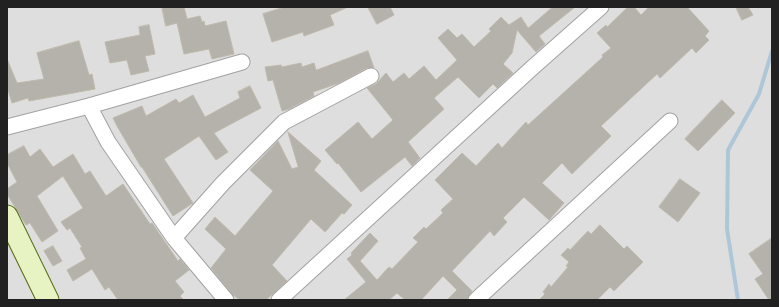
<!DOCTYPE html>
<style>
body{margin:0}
#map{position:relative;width:779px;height:307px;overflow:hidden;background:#f0efe8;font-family:Signika,sans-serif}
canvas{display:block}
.frame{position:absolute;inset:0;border:8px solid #212121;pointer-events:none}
</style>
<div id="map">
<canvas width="779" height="307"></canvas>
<div class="frame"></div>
</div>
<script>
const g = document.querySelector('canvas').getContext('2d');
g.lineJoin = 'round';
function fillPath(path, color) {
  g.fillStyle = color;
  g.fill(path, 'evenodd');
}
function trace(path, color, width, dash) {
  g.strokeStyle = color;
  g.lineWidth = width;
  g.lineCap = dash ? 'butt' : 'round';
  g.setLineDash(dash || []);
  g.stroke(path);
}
const residential = new Path2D(`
 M 7,7 L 772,7 L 772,300 L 7,300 Z`);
const stream = new Path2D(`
 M 738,300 L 727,229 L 728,150 L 759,94 L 772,51`);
const building = new Path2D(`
 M 162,7 L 184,7 L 187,19 L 200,16 L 202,22 L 204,21 L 205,26 L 226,21 L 234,54 L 212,59 L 209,49 L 184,54 L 177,23 L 166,26 Z
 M 285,7 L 348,7 L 330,15 L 334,25 L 304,36 L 303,32 L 272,42 L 263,14 Z
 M 368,7 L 390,7 L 394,15 L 377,24 Z
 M 553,7 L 575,7 L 539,36 L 545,44 L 536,52 L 517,30 L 512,53 L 503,64 L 513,73 L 497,88 L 493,84 L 479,98 L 458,77 L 434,98 L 444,109 L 408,142 L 420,158 L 412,166 L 405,157 L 361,192 L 338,163 L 337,164 L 325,150 L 358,122 L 372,139 L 393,120 L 367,88 L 376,84 L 386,73 L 393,82 L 404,73 L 409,79 L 424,66 L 436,80 L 457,60 L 438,38 L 448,29 L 457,38 L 462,34 L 474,47 L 491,31 L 489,29 L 501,17 L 509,25 L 521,17 L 528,28 Z
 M 628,7 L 634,7 L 641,15 L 649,7 L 687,7 L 709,31 L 705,36 L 709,40 L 696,53 L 692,48 L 660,78 L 657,74 L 601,126 L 611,136 L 572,174 L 562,163 L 542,183 L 564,203 L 549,220 L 524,197 L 503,218 L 507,222 L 494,236 L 490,231 L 452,271 L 472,291 L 467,300 L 447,300 L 457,290 L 443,276 L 421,300 L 405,300 L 397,293 L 389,300 L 344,300 L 366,282 L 347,259 L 352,255 L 351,253 L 370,233 L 378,241 L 360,261 L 377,280 L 389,267 L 392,269 L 418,242 L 413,238 L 424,227 L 426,229 L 443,213 L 441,210 L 453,199 L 435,180 L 462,153 L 476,166 L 498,143 L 502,148 L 526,122 L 528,125 L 603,57 L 602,55 L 611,48 L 597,33 L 606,25 L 607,27 Z
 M 736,7 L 748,7 L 753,15 L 742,20 Z
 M 149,25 L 155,54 L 145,56 L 149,71 L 131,75 L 127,60 L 110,63 L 105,42 L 140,35 L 139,27 Z
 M 79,41 L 89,75 L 92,74 L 95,89 L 29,101 L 28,98 L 12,103 L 7,87 L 7,59 L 17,83 L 44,79 L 37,53 Z
 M 368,51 L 374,68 L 367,68 L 339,83 L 313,92 L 314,96 L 289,109 L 282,111 L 273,80 L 268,81 L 265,67 L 281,65 L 282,67 L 301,63 L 302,67 L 314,63 L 316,70 Z
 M 250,86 L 261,108 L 214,133 L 228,152 L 216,160 L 199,136 L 164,159 L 193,203 L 173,216 L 142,167 L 141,167 L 117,126 L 113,118 L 142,106 L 146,116 L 176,99 L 179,103 L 193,95 L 205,117 L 240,98 L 238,92 Z
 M 722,100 L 735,113 L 698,151 L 685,139 Z
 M 288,132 L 321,161 L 314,170 L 352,205 L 344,214 L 342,213 L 325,232 L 311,219 L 272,265 L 287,281 L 266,300 L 240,300 L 233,295 L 211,268 L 226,249 L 205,229 L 215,217 L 235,236 L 273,191 L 250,170 L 278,141 L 292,169 L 298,167 Z
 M 24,146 L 30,157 L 40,149 L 53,167 L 73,154 L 85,174 L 90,171 L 106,196 L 123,184 L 150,224 L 152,223 L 178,261 L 180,259 L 189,270 L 175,281 L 184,292 L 180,296 L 184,300 L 118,300 L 109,287 L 105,290 L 92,269 L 73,281 L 67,270 L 86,259 L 80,248 L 82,247 L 70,228 L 67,230 L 61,222 L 83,208 L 63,176 L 37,196 L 58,231 L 42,242 L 30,223 L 26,225 L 7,194 L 7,189 L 17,182 L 7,163 L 7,155 Z
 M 680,179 L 700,193 L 678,222 L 659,207 Z
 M 600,225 L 624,249 L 627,246 L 643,262 L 614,291 L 610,287 L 597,300 L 539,300 L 545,294 L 543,292 L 549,284 L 551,287 L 568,267 L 566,266 L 569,262 L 561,255 L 568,248 L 570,250 L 588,231 L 591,234 Z
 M 772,238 L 772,300 L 769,300 L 755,279 L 763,274 L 749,254 Z
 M 53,246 L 62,261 L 53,266 L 44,251 Z`);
const street = new Path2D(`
 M 89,106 L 108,142 L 174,238 L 226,300
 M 7,127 L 89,106 L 242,62
 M 174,238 L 223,183 L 284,122 L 371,76
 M 279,300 L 532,68 L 601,7
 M 476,300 L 670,121`);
const secondary = new Path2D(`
 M 7,216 L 48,300`);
fillPath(residential, '#dfdede');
trace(stream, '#aec7d8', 4);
fillPath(building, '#b5b1ab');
trace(building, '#c0b9ac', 1);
trace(street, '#a2a2a2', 17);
trace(secondary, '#526d12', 23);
trace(street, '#fff', 15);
trace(secondary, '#e8f3c3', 21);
</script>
